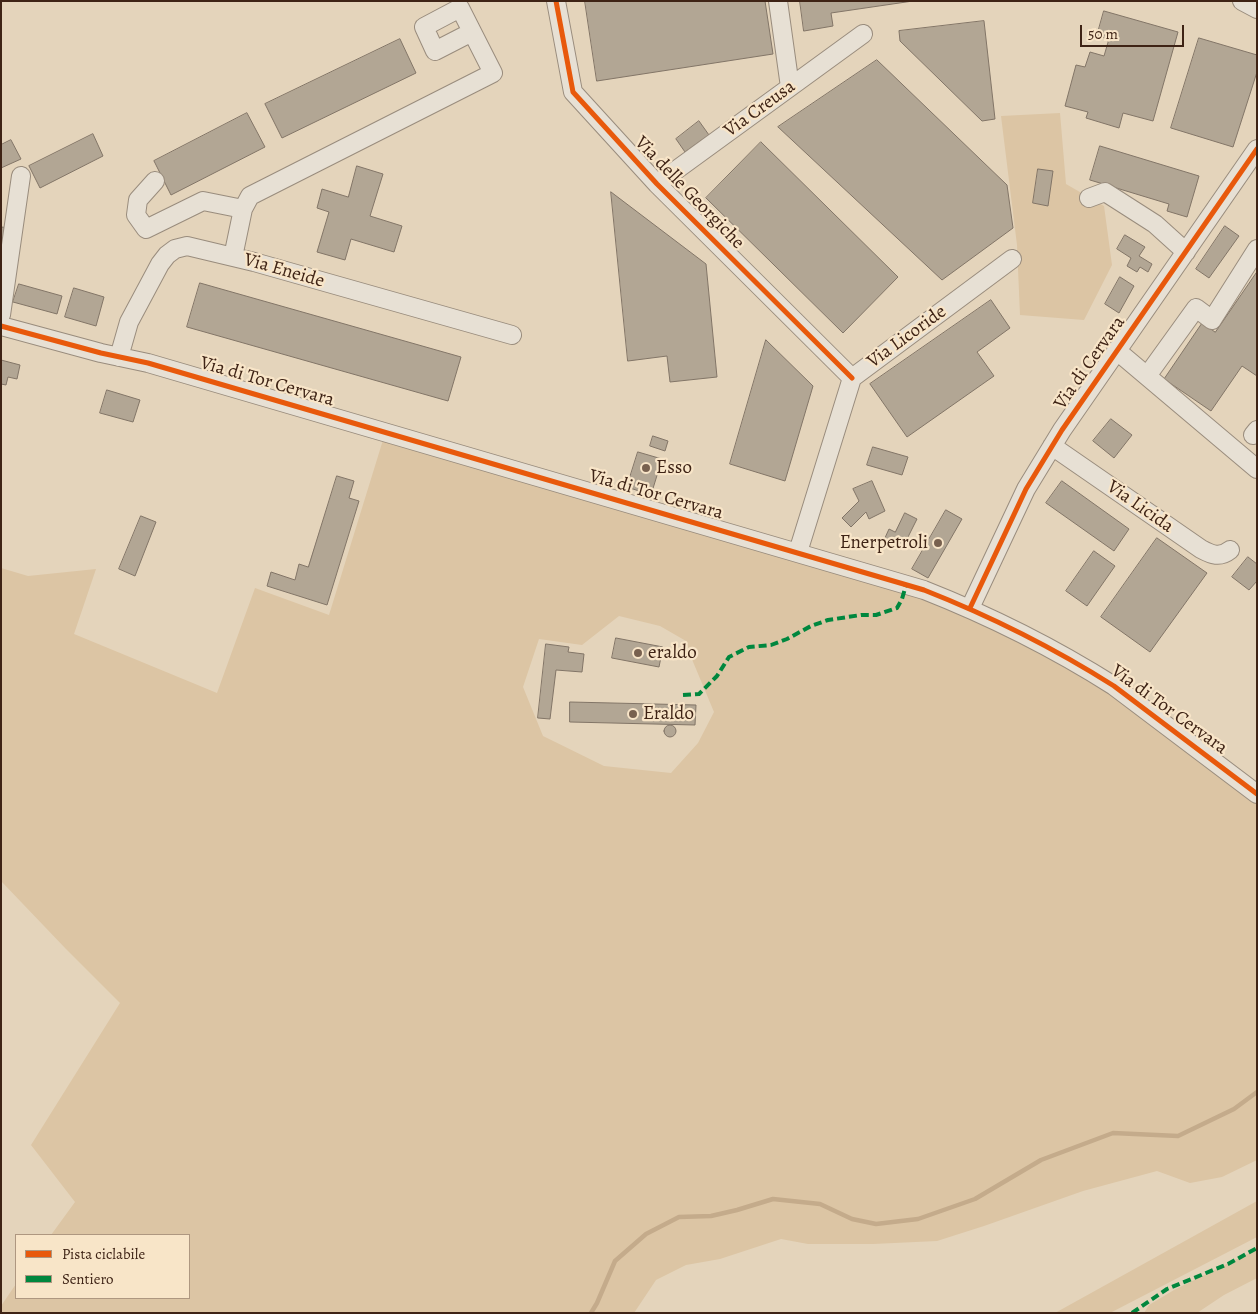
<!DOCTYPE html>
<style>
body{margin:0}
#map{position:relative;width:1258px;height:1314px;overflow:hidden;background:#e4d4bb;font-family:Alegreya,serif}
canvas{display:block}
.frame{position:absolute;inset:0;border:2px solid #3e2315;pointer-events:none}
.legend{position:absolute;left:15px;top:1234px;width:175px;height:65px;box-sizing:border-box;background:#f8e5c8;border:1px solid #ae9780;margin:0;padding:6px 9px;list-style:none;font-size:15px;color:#3e2315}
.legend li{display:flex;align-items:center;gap:10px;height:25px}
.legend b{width:25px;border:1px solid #ae9780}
.scale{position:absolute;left:1080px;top:25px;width:104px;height:22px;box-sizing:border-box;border:2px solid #3e2315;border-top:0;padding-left:6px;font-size:15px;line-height:18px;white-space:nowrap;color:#3e2315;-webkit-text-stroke:4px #f8e5c8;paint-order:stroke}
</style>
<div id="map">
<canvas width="1258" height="1314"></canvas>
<div class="frame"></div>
<ul class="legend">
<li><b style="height:6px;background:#e8590c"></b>Pista ciclabile</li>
<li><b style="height:6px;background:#00873e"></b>Sentiero</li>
</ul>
<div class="scale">50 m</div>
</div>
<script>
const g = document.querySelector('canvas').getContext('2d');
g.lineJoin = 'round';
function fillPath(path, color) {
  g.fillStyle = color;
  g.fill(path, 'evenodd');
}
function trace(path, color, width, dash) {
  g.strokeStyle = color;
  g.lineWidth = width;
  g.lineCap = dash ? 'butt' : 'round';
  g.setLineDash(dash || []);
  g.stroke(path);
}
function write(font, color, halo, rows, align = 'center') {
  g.font = font + ' Alegreya,serif';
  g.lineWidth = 4.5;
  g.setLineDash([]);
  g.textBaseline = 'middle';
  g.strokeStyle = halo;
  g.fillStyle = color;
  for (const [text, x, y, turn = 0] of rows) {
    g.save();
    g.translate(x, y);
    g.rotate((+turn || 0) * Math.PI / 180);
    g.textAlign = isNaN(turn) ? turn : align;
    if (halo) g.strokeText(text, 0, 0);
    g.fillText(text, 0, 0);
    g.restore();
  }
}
const green = new Path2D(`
 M 1060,113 L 1066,184 L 1104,206 L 1112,265 L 1084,320 L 1020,315 L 1017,245 L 1001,116 Z
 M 383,440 L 923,597 L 965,615 L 1053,657 L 1121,700 L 1257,803 L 1257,1160 L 1222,1177 L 1190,1183 L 1157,1171 L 1083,1191 L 984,1226 L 937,1241 L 873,1244 L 808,1244 L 781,1239 L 720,1259 L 686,1265 L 656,1280 L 634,1313 L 1,1313 L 1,1306 L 16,1284 L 16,1298 L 189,1298 L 189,1235 L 51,1235 L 75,1202 L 31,1145 L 120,1003 L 66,949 L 1,881 L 1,568 L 28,576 L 96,569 L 74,634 L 217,693 L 255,588 L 329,615 ZM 619,616 L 660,626 L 686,641 L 691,657 L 714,712 L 698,743 L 671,773 L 604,766 L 543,736 L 523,687 L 539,639 L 582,645 Z
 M 1257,1201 L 1257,1237 L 1110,1313 L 1055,1313 Z
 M 1257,1249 L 1257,1278 L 1224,1295 L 1197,1313 L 1144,1313 L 1149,1305 L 1174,1290 Z`);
const stream = new Path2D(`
 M 591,1313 L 597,1303 L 615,1261 L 646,1234 L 679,1217 L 711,1216 L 737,1210 L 773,1199 L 820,1204 L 852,1219 L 876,1224 L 918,1219 L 975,1199 L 1041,1160 L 1113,1133 L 1178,1136 L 1234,1109 L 1257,1092`);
const building = new Path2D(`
 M 585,1 L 765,1 L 773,54 L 597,81 Z
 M 800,1 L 913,1 L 831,13 L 833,26 L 804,31 Z
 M 1104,11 L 1178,32 L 1153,121 L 1123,113 L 1119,128 L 1086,118 L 1088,112 L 1065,106 L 1076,65 L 1085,67 L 1090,52 L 1104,56 L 1109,39 L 1097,36 Z
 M 984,21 L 995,119 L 982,121 L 900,41 L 899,31 Z
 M 1199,38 L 1257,55 L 1257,72 L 1233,147 L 1171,128 Z
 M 400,39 L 416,73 L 282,138 L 265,104 Z
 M 877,60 L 1007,185 L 1013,228 L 942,280 L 778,127 Z
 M 247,113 L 265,147 L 171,195 L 154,161 Z
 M 699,121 L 709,135 L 685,152 L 676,139 Z
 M 93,134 L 103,156 L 40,188 L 29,166 Z
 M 11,140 L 21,159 L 1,168 L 1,145 Z
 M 761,142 L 898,277 L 843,333 L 706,198 Z
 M 1100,146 L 1199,176 L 1187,217 L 1167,211 L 1169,204 L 1090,180 Z
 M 357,166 L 383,174 L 370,216 L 402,226 L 394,252 L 351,239 L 345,260 L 317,252 L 329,212 L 317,208 L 322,189 L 348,197 Z
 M 1038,169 L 1053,171 L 1048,206 L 1033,203 Z
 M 611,192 L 706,264 L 717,377 L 670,382 L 667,356 L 628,361 Z
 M 1225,226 L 1239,236 L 1209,278 L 1196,269 Z
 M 1,227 L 11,228 L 9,250 L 1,250 Z
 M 1125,235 L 1145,247 L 1139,256 L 1152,264 L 1148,272 L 1140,267 L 1137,272 L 1127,266 L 1131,258 L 1117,249 Z
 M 1257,272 L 1257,376 L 1242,366 L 1211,411 L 1164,379 L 1202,323 L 1215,332 Z
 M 1120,277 L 1134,286 L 1119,313 L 1105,304 Z
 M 200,283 L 461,357 L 448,401 L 187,327 Z
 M 19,284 L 62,296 L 57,314 L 13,302 Z
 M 74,288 L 104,297 L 96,326 L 65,317 Z
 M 991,300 L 1010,328 L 977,352 L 994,376 L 907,437 L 870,384 Z
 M 766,340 L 813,386 L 785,481 L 730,464 Z
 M 1,360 L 20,365 L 17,379 L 8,377 L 6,385 L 1,384 Z
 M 107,390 L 140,400 L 133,422 L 100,413 Z
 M 1111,419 L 1132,435 L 1114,458 L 1093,441 Z
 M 653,436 L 668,441 L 665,451 L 650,446 Z
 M 873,447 L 908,457 L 902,475 L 867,465 Z
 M 638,452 L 662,459 L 651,495 L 627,487 Z
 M 337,476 L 354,481 L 349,498 L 359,501 L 327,605 L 267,586 L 271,572 L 295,580 L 299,564 L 308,567 Z
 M 872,481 L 885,511 L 869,519 L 866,512 L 851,527 L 842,518 L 859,501 L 853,489 Z
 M 1062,481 L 1129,529 L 1114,551 L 1046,503 Z
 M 946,510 L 962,519 L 928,578 L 912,569 Z
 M 905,513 L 917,519 L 905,543 L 901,541 L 898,547 L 884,540 L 889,529 L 895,532 Z
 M 141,516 L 156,522 L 135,576 L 119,569 Z
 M 1157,538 L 1207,573 L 1150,652 L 1101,617 Z
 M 1094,551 L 1115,566 L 1087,606 L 1066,591 Z
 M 1248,557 L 1257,564 L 1257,581 L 1249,590 L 1232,577 Z
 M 616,638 L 663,647 L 659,667 L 612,658 Z
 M 546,644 L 569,647 L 568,652 L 584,654 L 582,672 L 556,670 L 550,719 L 538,718 Z
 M 570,702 L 696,705 L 695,725 L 570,722 Z
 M664 731a6 6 0 1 1 12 0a6 6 0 1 1-12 0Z`);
const minor = new Path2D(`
 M 556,1 L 573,92 L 657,184 L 852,378
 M 778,1 L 790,87
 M 1242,1 L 1257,9
 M 155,181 L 138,200 L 136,215 L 146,229 L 203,201 L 243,209 L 233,257
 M 657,184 L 863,34
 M 1089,198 L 1105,192 L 1155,224 L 1186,252
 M 243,209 L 250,196 L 493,73 L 460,8 L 424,27 L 435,51 L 472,32
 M 1,315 L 21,176
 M 1,326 L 101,353 L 148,363 L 924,590 C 990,616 1054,648 1114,686 L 1257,794
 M 1116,350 L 1257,469
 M 119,357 L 129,322 L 160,264 L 167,255 L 175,249 L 187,246 L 254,262 L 512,335
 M 1147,376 L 1196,308 L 1212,320 L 1257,249
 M 1253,435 L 1257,430
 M 1052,446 L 1201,549 C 1212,555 1220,558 1230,550
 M 798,552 L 852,378 L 1012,259
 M 970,608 L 1026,489 L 1062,430 L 1257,149`);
const quiet = new Path2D(`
 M 683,695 L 699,694 L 717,676 L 729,657 L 749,647 L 771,645 L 787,639 L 811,626 L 828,620 L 861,615 L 876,615 L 897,608 L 902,599 L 906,585
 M 1132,1313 L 1167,1289 L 1228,1264 L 1257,1248`);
const cycleway = new Path2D(`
 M 556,1 L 573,92 L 657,184 L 852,378
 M 1,326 L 101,353 L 148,363 L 924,590 C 990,616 1054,648 1114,686 L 1257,794
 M 970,608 L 1026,489 L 1062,430 L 1257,149`);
const markers = [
 [646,468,5,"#78614f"],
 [938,543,5,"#78614f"],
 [638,653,5,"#78614f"],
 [633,714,5,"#78614f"]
];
const streetNames = [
 ["Via Creusa",760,109,-36],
 ["Via delle Georgiche",689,193,46],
 ["Via Eneide",284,271,16],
 ["Via Licoride",907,337,-36],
 ["Via di Cervara",1090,363,-55],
 ["Via di Tor Cervara",267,382,16],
 ["Via di Tor Cervara",656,495,16],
 ["Via Licida",1140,507,35],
 ["Via di Tor Cervara",1169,710,36]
];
const poiNames = [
 ["Esso",656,468],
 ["Enerpetroli",928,543,"right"],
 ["eraldo",648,653],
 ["Eraldo",643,714]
];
fillPath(green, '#dcc5a4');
trace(stream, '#c4ab8b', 4.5);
fillPath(building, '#b2a694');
trace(building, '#827567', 1);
trace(minor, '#998c7d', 20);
trace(minor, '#e7e0d4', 18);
trace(quiet, '#00873e', 4, [8, 4]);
trace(cycleway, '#e8590c', 5);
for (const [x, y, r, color] of markers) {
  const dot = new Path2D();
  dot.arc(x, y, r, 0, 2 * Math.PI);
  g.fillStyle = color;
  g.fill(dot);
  trace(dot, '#f8e5c8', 2);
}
write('19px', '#3e2315', '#f8e5c8', streetNames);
write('19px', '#3e2315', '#f8e5c8', poiNames, 'left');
</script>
